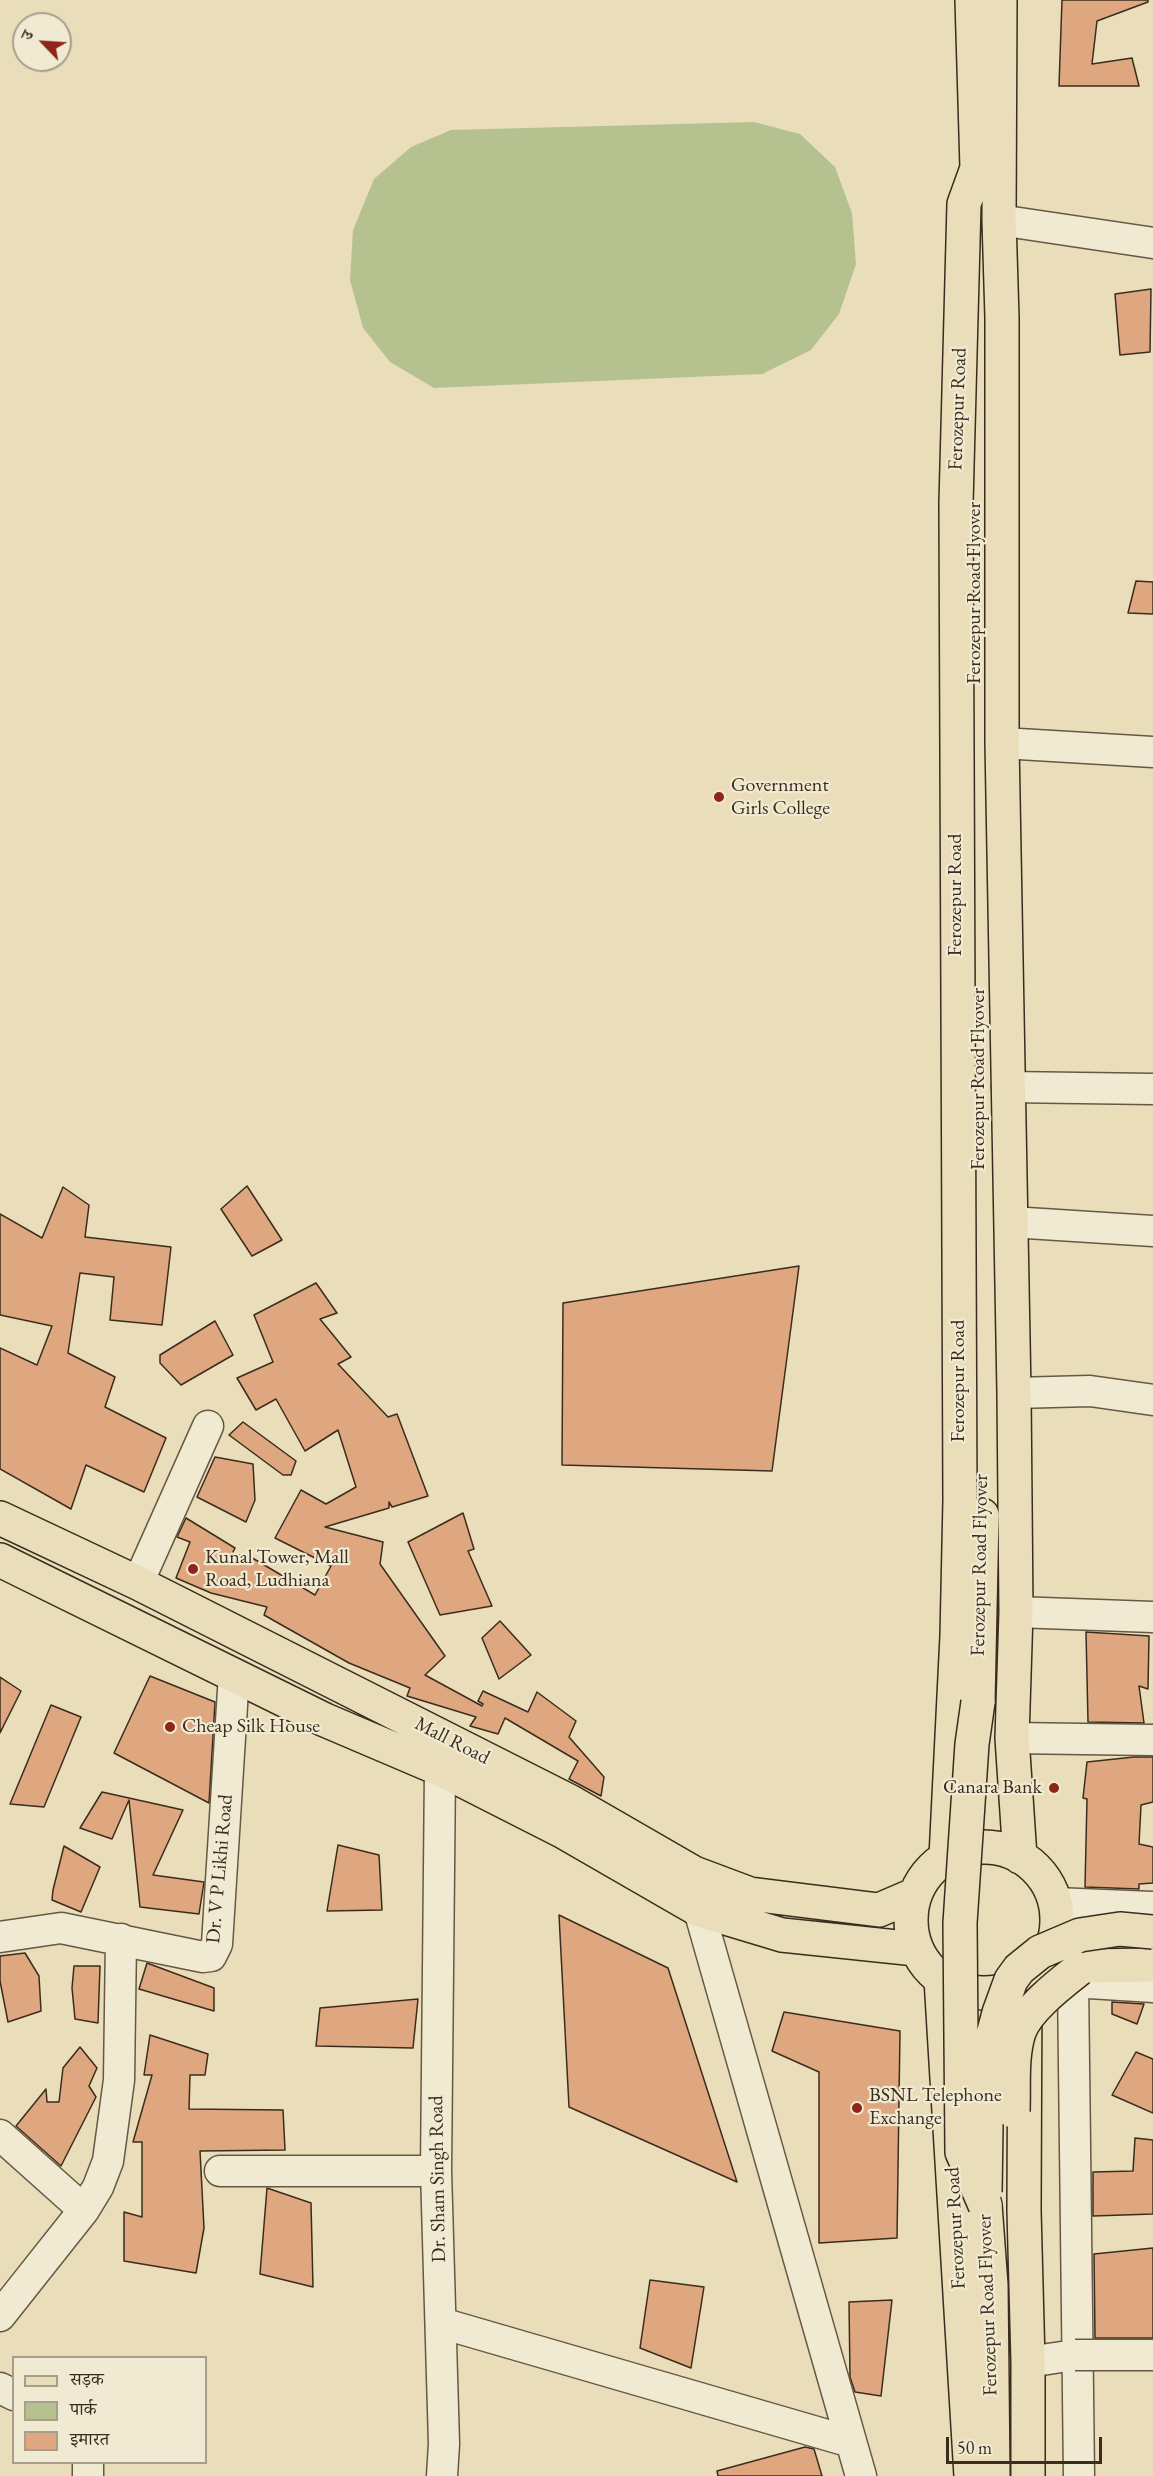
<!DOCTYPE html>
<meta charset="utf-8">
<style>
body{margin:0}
#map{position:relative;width:1153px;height:2476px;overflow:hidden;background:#e9deb9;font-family:"EB Garamond","Noto Serif Devanagari",serif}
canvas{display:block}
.legend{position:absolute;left:12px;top:2356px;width:195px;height:108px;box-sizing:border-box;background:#f1ead2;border:2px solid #a89e8a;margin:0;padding:8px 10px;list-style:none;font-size:18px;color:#3b2c1d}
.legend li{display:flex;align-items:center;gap:12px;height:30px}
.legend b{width:30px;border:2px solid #a89e8a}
.north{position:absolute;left:12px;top:12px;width:60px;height:60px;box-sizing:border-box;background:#f1ead2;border:2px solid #a89e8a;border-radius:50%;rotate:295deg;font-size:16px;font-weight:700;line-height:24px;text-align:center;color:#3b2c1d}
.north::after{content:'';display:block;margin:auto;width:21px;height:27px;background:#8f2418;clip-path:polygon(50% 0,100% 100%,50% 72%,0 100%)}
.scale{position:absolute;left:946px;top:2437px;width:156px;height:27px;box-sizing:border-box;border:3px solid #3b2c1d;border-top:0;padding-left:8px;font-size:18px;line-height:21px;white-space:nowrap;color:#3b2c1d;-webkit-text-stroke:4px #f1ead2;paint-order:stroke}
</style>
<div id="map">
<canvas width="1153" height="2476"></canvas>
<ul class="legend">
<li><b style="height:8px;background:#e9deb9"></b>सड़क</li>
<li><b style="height:16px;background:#b5c290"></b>पार्क</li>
<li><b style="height:16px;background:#dfa77f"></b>इमारत</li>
</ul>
<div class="north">उ</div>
<div class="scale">50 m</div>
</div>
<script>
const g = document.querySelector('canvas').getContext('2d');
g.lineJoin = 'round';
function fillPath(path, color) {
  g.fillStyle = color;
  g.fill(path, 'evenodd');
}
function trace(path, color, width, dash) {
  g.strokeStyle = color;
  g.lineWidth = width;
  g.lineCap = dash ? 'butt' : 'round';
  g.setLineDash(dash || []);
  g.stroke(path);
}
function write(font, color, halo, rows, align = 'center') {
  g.font = font + ' "EB Garamond",serif';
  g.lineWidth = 4.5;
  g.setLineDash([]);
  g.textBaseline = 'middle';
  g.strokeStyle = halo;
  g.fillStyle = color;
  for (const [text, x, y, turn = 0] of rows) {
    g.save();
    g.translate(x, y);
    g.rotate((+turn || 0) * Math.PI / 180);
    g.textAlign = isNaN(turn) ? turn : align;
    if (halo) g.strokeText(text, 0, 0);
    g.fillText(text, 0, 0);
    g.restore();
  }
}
const green = new Path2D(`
 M 754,122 L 800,134 L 835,167 L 852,213 L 856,264 L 839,314 L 811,350 L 762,374 L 434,388 L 390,362 L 363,328 L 350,280 L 353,230 L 374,179 L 411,147 L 451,130 Z`);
const building = new Path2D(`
 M 1062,0 L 1148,0 L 1148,2 L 1097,21 L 1092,64 L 1132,58 L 1139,86 L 1059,86 Z
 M 1151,289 L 1150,352 L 1120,355 L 1115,294 Z
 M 1136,581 L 1153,582 L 1153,614 L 1128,613 Z
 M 247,1186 L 282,1240 L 252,1256 L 221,1209 Z
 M 63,1187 L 89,1205 L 85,1237 L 171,1247 L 162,1325 L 110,1320 L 114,1277 L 80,1273 L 68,1353 L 115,1377 L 105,1407 L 166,1438 L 144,1492 L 86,1465 L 71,1509 L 0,1469 L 0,1348 L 37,1365 L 52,1326 L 0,1315 L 0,1214 L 42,1238 Z
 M 799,1266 L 772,1471 L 562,1465 L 563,1303 Z
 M 316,1283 L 337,1313 L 320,1319 L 351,1357 L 338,1364 L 388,1417 L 397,1414 L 428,1496 L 392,1507 L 389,1502 L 389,1508 L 325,1527 L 383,1542 L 380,1564 L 445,1656 L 425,1675 L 482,1706 L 483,1704 L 478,1701 L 483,1691 L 528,1712 L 537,1692 L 576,1721 L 569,1737 L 604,1777 L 601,1796 L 569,1779 L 578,1761 L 505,1718 L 498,1734 L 470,1726 L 476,1717 L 407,1696 L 410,1688 L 349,1663 L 287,1628 L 264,1615 L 267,1607 L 211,1593 L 176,1578 L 190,1542 L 177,1537 L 186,1518 L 235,1548 L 232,1554 L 249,1556 L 315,1595 L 331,1566 L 275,1538 L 301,1490 L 326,1504 L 356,1487 L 338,1430 L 305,1451 L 276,1399 L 256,1410 L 237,1378 L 273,1362 L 254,1315 Z
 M 215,1321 L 233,1355 L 181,1385 L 160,1363 L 160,1355 Z
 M 243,1422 L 296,1461 L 291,1475 L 283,1475 L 229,1435 Z
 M 215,1457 L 253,1464 L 255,1500 L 246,1522 L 197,1497 Z
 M 463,1513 L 474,1549 L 468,1551 L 492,1606 L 440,1615 L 408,1542 Z
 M 500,1621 L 531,1655 L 499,1679 L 482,1638 Z
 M 1086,1632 L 1149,1636 L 1148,1689 L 1139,1686 L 1144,1723 L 1088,1722 Z
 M 150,1676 L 215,1702 L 209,1803 L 114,1753 Z
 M 0,1677 L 21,1691 L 0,1733 Z
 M 51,1705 L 81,1717 L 44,1807 L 10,1804 Z
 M 1134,1757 L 1153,1757 L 1153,1802 L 1141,1805 L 1139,1844 L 1153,1847 L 1153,1883 L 1139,1884 L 1139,1889 L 1085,1887 L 1087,1799 L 1083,1798 L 1087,1762 Z
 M 102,1792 L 183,1810 L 153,1875 L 204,1882 L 199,1914 L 140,1907 L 129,1800 L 112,1839 L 80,1828 Z
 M 338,1845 L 379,1855 L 382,1910 L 327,1911 Z
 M 64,1846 L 100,1867 L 81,1912 L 52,1900 L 53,1890 Z
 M 559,1915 L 668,1968 L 737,2182 L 569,2107 Z
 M 25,1953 L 39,1976 L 41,2011 L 8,2022 L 0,1981 L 0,1956 Z
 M 147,1963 L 214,1988 L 214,2011 L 139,1989 Z
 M 74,1966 L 100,1966 L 98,2023 L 75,2019 L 72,1988 Z
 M 418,1999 L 413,2048 L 316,2046 L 320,2008 Z
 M 1112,2002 L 1144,2004 L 1137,2024 L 1112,2014 Z
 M 784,2012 L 900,2031 L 897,2238 L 819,2243 L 819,2072 L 772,2051 Z
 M 150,2035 L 208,2054 L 205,2075 L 190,2075 L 189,2109 L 283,2110 L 285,2150 L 200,2151 L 204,2228 L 196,2273 L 124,2261 L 124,2212 L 142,2217 L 142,2142 L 133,2142 L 152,2075 L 144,2075 Z
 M 80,2047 L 97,2068 L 89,2086 L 96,2097 L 61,2166 L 16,2126 L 46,2089 L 47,2102 L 59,2102 L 63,2068 Z
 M 1136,2052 L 1153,2059 L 1153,2113 L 1112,2095 Z
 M 1135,2138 L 1153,2140 L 1153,2214 L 1093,2216 L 1093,2172 L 1133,2171 Z
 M 267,2188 L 311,2203 L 313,2287 L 260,2274 Z
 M 1153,2248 L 1153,2338 L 1095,2338 L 1094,2254 Z
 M 650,2280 L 704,2287 L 691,2368 L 640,2348 Z
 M 892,2300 L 881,2396 L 855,2392 L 850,2377 L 849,2302 Z
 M 805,2447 L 814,2449 L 822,2476 L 718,2476 L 717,2471 Z`);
const minor = new Path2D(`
 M 999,220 L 1153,243
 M 1002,743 L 1153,752
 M 1007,1087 L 1153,1089
 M 1011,1222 L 1153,1231
 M 1014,1393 L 1090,1391 L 1153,1400
 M 138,1583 L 208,1426
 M 1016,1612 L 1153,1617
 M 1012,1738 L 1153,1740
 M 440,1769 L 436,2171 L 444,2444 L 442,2476
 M 1055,1903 L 1153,1907
 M 699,1910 L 861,2476
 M 0,1937 L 61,1928 L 203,1957 L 211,1956 L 217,1944 L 234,1674
 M 1036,1972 L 1073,1982 L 1153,1987
 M 1073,1982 L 1079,2476
 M 0,2135 L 84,2210
 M 220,2171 L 436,2171
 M 0,2316 L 84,2210 L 98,2187 L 108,2161 L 119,2080 L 121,1939
 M 441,2323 L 851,2442
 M 1094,2355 L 1153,2355
 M 1028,2362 L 1075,2355
 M 0,2388 L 14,2395
 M 88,2476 L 88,2462`);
const major = new Path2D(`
 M 1000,0 L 999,220 L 1002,318 L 1002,743 L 1014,1393 L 1016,1612 L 1012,1738 L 1020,1857
 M 0,1518 L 138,1583 L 571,1802 L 694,1873 L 750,1894 L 879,1910 L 914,1895
 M 0,1560 L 325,1720 L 440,1769 L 562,1831 L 699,1910 L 782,1935 L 916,1949
 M 978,1702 L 982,1515
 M911 1920a73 73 0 1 1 146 0a73 73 0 1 1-146 0Z
 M 946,1857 L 957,1636 L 960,1500 L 956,503 L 964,204 L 977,168 L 972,0
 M 1079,1969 L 1088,1966 L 1153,1965
 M 941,1979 L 971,2476
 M 1025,1979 L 1024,2210 L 1028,2362 L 1028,2476
 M 985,2205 L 991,2285 L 993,2476`);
const minorBridge = new Path2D(`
 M 1075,2355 L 1094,2355`);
const majorBridge = new Path2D(`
 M 978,1702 L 972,1744 L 960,1923 L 962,2152 L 985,2205
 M 1013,2111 C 1014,2086 1011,2057 1019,2032 C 1027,2009 1060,1984 1079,1969
 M 985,2192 L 987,2057 L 999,2013 L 1011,1980 L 1019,1969 L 1040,1952 L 1080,1935 L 1120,1929 L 1153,1932`);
const markers = [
 [719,797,6,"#8f2418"],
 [193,1569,6,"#8f2418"],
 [170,1727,6,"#8f2418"],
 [1054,1788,6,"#8f2418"],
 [857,2108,6,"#8f2418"]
];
const streetNames = [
 ["Ferozepur Road",958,409,-88],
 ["Ferozepur Road Flyover",975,593,-90],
 ["Ferozepur Road",956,895,-90],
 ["Ferozepur Road Flyover",979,1079,-90],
 ["Ferozepur Road",959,1381,-90],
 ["Ferozepur Road Flyover",980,1565,-89],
 ["Mall Road",452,1741,27],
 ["Dr. V P Likhi Road",220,1869,-85],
 ["Dr. Sham Singh Road",438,2179,-91],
 ["Ferozepur Road",956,2228,-93],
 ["Ferozepur Road Flyover",988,2305,-92]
];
const poiNames = [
 ["Government",731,786],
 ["Girls College",731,809],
 ["Kunal Tower, Mall",205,1558],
 ["Road, Ludhiana",205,1581],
 ["Cheap Silk House",182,1727],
 ["Canara Bank",1042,1788,"right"],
 ["BSNL Telephone",869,2096],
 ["Exchange",869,2119]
];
fillPath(green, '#b5c290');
fillPath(building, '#dfa77f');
trace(building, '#3b2c1d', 1.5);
trace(minor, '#665844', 33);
trace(major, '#3b2c1d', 36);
trace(minor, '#f1ead2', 30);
trace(major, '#e9deb9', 33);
trace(minorBridge, '#665844', 33, []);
trace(majorBridge, '#3b2c1d', 36, []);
trace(minorBridge, '#f1ead2', 30);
trace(majorBridge, '#e9deb9', 33);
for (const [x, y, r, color] of markers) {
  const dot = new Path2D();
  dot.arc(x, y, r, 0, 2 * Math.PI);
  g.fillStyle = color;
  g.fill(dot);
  trace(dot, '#f1ead2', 2);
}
write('20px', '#3b2c1d', '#f1ead2', streetNames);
write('20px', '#3b2c1d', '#f1ead2', poiNames, 'left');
</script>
